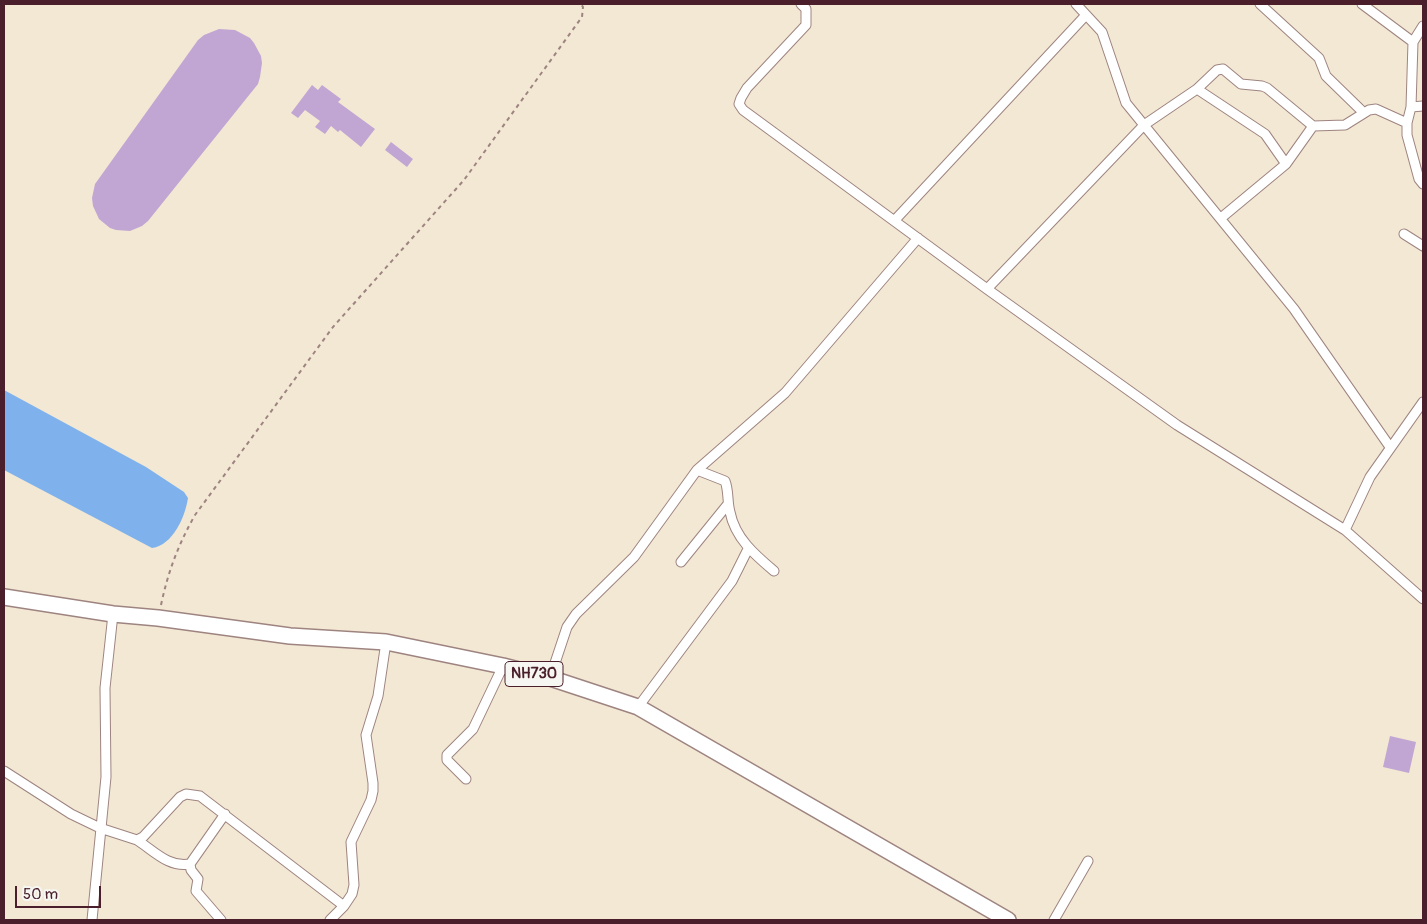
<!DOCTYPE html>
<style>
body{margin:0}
#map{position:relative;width:1427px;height:924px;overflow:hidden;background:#f3e8d4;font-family:Pangolin,sans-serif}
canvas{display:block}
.frame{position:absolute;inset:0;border:5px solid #4a1f2b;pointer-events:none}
.scale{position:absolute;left:15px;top:886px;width:86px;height:22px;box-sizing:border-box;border:2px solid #4a1f2b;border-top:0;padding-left:6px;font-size:15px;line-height:18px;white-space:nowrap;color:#4a1f2b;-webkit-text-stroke:4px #f6f6f2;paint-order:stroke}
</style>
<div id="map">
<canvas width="1427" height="924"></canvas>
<div class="frame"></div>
<div class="scale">50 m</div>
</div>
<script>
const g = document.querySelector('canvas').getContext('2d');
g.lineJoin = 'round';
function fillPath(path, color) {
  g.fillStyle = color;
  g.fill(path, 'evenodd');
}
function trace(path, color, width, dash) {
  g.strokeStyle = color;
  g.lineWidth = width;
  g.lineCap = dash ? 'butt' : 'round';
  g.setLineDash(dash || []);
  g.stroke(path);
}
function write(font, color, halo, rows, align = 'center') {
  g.font = font + ' Pangolin,sans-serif';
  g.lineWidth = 5;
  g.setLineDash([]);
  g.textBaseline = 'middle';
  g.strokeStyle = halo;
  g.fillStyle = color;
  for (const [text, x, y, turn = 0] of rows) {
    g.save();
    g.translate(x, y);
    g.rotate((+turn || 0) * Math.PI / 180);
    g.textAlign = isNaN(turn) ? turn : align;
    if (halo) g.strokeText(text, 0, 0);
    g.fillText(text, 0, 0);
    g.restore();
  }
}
const water = new Path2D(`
 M 4,390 L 146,467 L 184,492 L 188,498 C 185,517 173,545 152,548 L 4,470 Z`);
const building = new Path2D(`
 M 219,29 L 235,30 L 250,38 L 254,43 L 261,56 L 262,63 L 260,77 L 258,84 L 148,221 L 142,226 L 130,231 L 116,230 L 110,228 L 99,219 L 93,206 L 92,198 L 95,184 L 198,40 L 204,35 Z
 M 312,85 L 318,90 L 322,85 L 341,99 L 338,102 L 375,129 L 361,147 L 340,130 L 338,132 L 331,126 L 325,134 L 315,127 L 320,121 L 305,110 L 298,118 L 291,113 Z
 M 391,142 L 413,159 L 407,167 L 385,150 Z
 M 1390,736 L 1416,742 L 1409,773 L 1383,767 Z`);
const path = new Path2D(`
 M 161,605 C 168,572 178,545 195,515 L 333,327 L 464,180 L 582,17 L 583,7 L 581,4`);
const minor = new Path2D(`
 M 801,4 L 806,9 L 806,25 L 747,88 L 741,98 L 739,104 L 743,110 L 987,289 L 1177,425 L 1345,530 L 1423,599
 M 1076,4 L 1102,32 L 1126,103 L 1294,309 L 1390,447
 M 1260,4 L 1319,58 L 1326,76 L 1364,113
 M 1362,4 L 1413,42
 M 1423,26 L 1413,42 L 1411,107 L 1407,123 L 1407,135 L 1419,179 L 1423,184
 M 1197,89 L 1265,134 L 1286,164
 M 1411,107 L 1423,106
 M 1221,218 L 1286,164 L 1313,126 L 1345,125 L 1369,110 L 1376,109 L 1407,123
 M 894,221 L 1086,15
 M 1404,234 L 1423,246
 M 987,289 L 1144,125 L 1197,89 L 1217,70 L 1223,69 L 1241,84 L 1262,86 L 1267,88 L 1313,126
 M 697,470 L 725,481 C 729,491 727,502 730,512 C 735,538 755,555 774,571
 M 1345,530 L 1370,477 L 1423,402
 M 681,562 L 728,504
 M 550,678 L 567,627 L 576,614 L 634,557 L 697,470 L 785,393 L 918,238
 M 638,707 L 732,581 L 748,549
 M 4,771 L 71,814 L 100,828 L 137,840 L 143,837 L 180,797 L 186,794 L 200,796 L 344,906
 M 466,779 L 447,760 L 447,755 L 473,729 L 503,666
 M 137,840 C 154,851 169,868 190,864
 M 92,920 L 106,777 L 105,688 L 113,614
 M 221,920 L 196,891 L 198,879 L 191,870 L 190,864 L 225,814
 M 330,920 L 344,906 L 352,894 L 354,885 L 351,842 L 371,800 L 373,791 L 373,783 L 366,735 L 378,696 L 386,642
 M 1054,920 L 1088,861`);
const trunk = new Path2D(`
 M 4,597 L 113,614 L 158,618 L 290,636 L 386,642 L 503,666 L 550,678 L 638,707 L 1008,920`);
const shields = [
 [534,674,58]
];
const shieldNames = [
 ["NH730",534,674]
];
fillPath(water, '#7fb2ec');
fillPath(building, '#c1a6d3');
trace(minor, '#9e8480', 11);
trace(trunk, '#9e8480', 18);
trace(path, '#9e8480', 2, [4, 4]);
trace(minor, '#fff', 9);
trace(trunk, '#fff', 15);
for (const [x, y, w] of shields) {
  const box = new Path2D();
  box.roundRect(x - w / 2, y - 12.5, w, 25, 4);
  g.fillStyle = '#f6f6f2';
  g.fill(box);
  trace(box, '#4a1f2b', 1);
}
write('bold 15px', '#4a1f2b', null, shieldNames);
</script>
